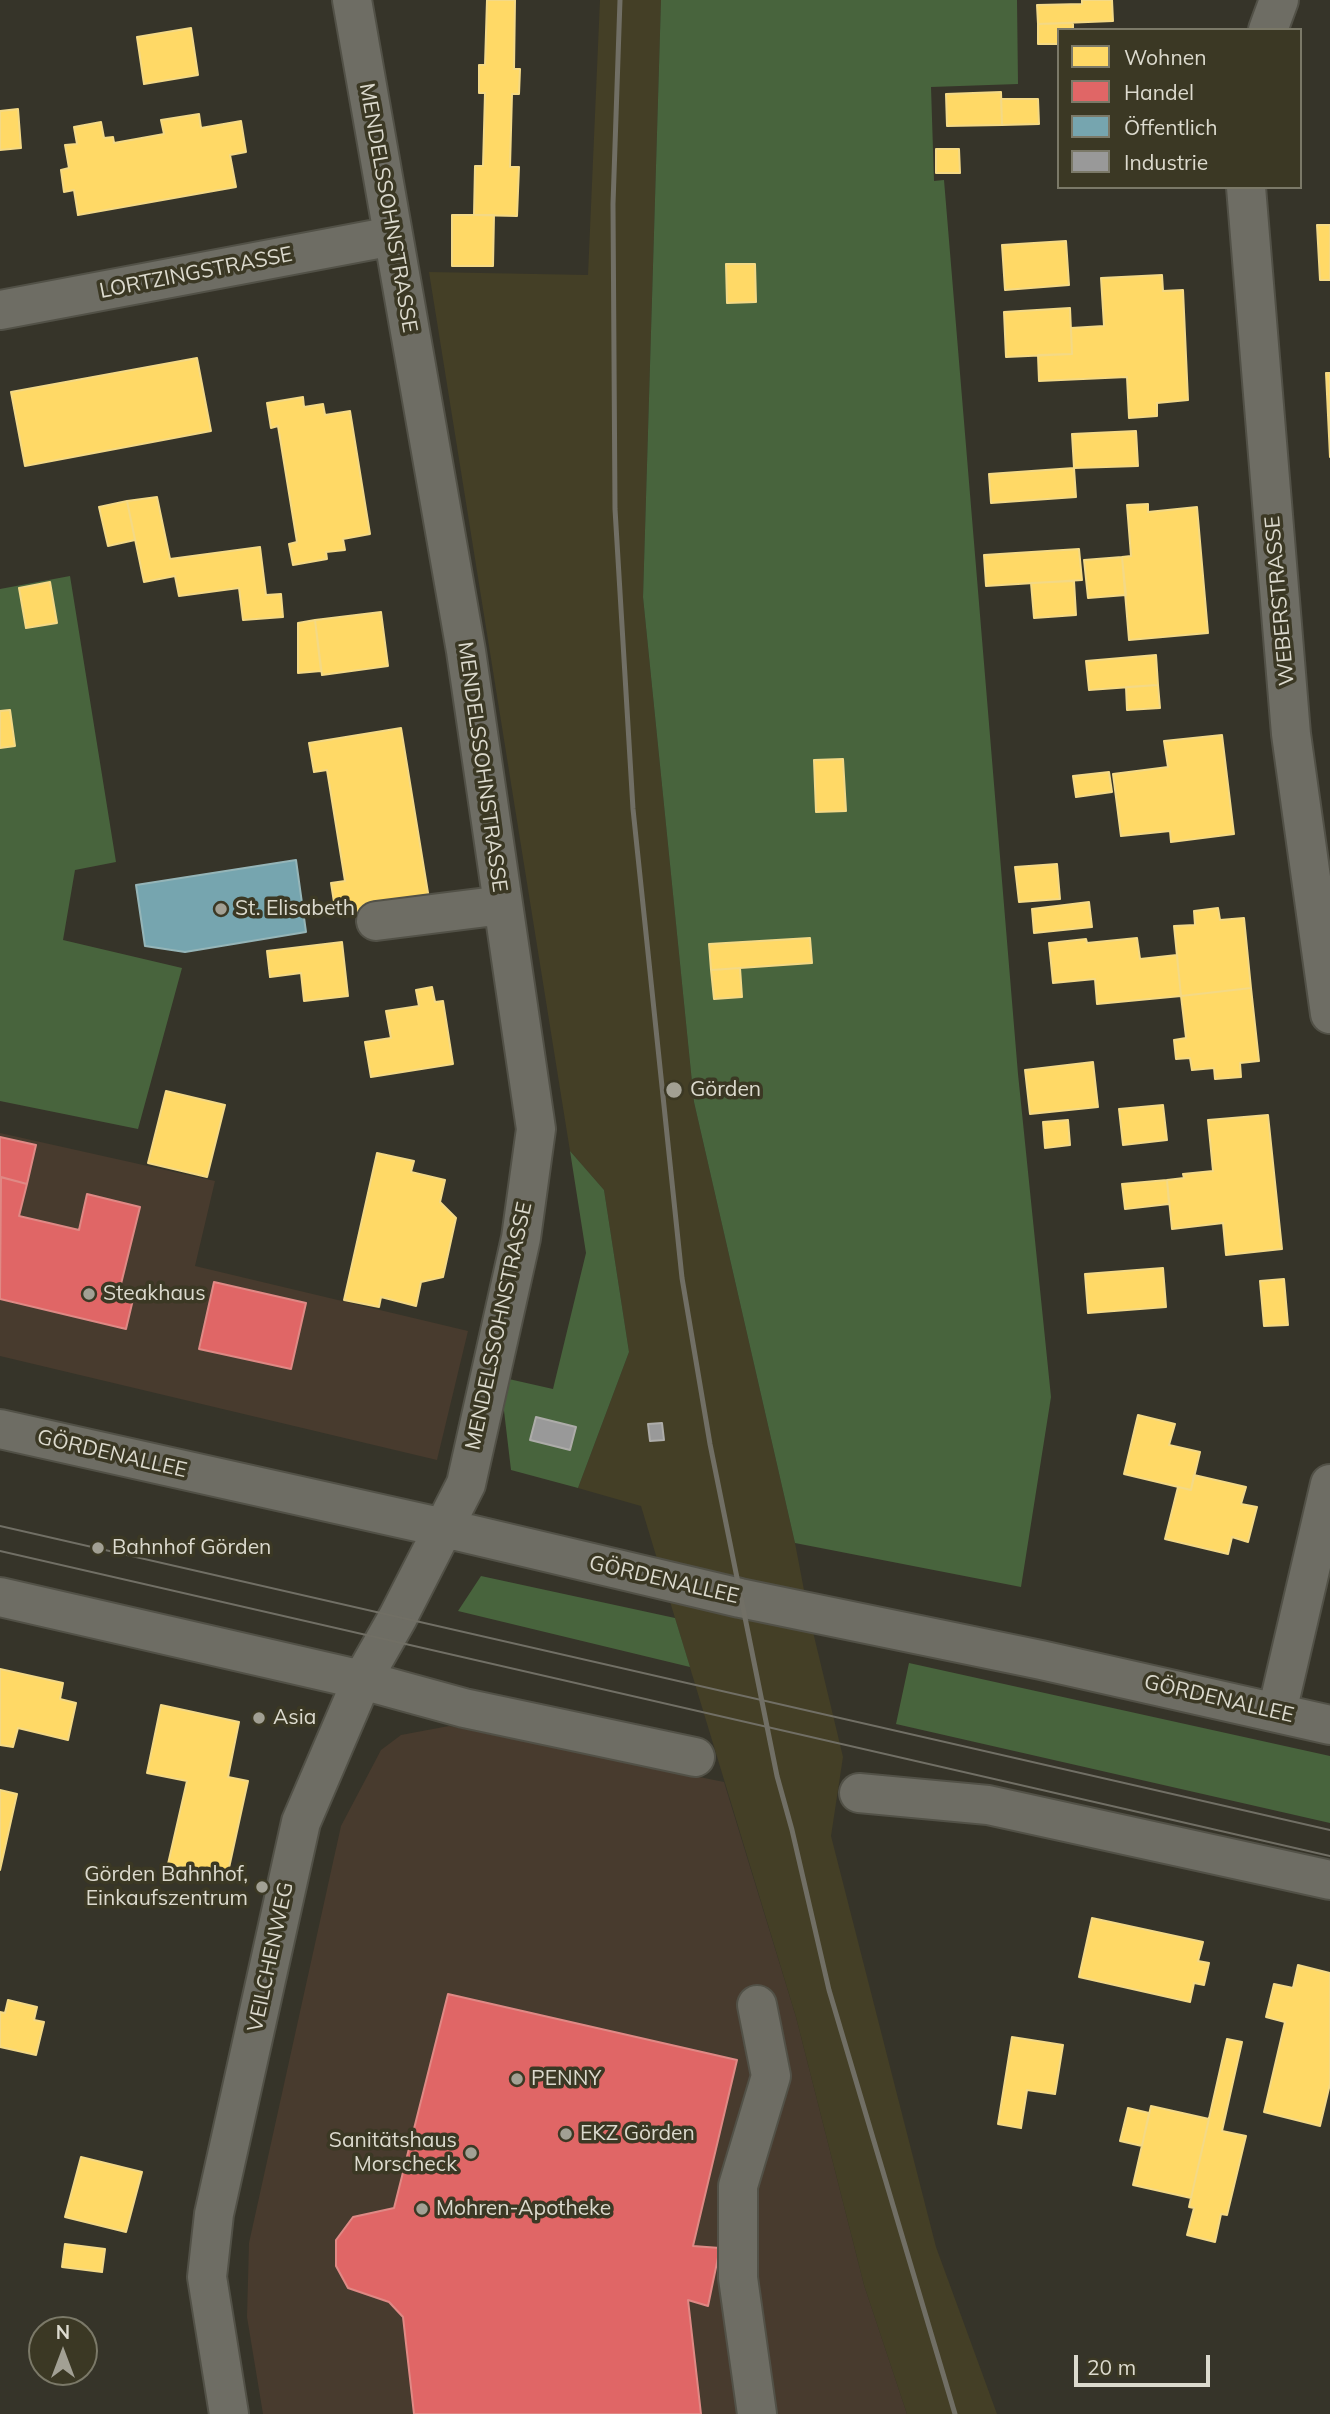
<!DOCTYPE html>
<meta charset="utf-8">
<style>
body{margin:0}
#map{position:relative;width:1330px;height:2414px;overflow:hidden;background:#363429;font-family:Mulish,sans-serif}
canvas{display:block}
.legend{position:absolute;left:1057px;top:28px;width:245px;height:161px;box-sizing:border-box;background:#3b3824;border:2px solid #7b7968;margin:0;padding:9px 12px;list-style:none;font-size:21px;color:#dcdace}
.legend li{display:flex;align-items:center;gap:14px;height:35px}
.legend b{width:35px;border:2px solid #7b7968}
.north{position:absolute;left:28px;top:2316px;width:70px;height:70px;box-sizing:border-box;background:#3b3824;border:2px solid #7b7968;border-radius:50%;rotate:0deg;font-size:19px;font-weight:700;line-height:28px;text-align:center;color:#dcdace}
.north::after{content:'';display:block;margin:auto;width:24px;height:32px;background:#a2a094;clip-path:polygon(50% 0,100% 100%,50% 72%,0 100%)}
.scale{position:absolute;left:1074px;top:2355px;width:136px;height:32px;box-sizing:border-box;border:4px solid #dcdace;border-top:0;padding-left:9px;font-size:21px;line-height:24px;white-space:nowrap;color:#dcdace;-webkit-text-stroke:5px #3b3824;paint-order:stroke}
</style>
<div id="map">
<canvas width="1330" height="2414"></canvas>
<ul class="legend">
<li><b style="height:19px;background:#ffd966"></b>Wohnen</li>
<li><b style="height:19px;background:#e06666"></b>Handel</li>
<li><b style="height:19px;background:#76a5af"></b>Öffentlich</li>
<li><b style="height:19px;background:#999"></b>Industrie</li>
</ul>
<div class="north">N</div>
<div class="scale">20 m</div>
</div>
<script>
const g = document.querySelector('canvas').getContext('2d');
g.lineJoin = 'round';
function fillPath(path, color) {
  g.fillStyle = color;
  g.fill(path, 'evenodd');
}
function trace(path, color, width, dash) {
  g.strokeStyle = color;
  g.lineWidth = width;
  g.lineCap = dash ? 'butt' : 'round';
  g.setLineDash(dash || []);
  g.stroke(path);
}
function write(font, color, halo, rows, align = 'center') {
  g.font = font + ' Mulish,sans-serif';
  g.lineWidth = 7;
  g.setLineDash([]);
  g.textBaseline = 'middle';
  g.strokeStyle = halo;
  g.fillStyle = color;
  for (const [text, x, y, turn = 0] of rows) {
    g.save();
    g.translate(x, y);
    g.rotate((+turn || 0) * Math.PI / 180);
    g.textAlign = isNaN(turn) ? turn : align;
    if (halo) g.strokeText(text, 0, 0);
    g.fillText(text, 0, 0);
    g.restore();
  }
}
const commercial = new Path2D(`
 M 0,1133 L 215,1181 L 195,1266 L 468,1331 L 437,1460 L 0,1356 Z
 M 449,1726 L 724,1782 L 796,2017 L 864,2285 L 907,2414 L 263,2414 L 247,2317 L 249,2243 L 341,1826 L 381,1750 L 401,1735 Z`);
const built = new Path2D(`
 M 600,0 L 661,0 L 643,597 L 694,1102 L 795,1543 L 808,1611 L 843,1757 L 831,1836 L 936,2247 L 997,2414 L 907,2414 L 864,2285 L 796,2017 L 641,1506 L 578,1488 L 629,1352 L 604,1190 L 570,1151 L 429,272 L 588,275 Z`);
const green = new Path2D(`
 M 661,0 L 1017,0 L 1018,84 L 931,87 L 934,181 L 944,180 L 1018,1074 L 1051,1397 L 1021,1587 L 795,1543 L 694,1102 L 643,597 Z
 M 70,576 L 116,862 L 75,870 L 63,940 L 182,968 L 138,1129 L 0,1101 L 0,589 Z
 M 570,1151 L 604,1190 L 629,1352 L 578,1488 L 511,1470 L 500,1377 L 553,1389 L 586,1253 Z
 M 481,1576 L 675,1618 L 690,1667 L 458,1611 Z
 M 909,1663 L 1330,1756 L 1330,1823 L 896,1724 Z`);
const homes = new Path2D(`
 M 487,0 L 515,0 L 514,69 L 520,69 L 519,94 L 512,94 L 510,167 L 519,167 L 517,216 L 474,215 L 475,166 L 483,166 L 485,93 L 479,93 L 479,65 L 485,65 Z
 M 1082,0 L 1112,0 L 1113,21 L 1038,24 L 1037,5 L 1082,4 Z
 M 1073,23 L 1073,30 L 1059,30 L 1059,44 L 1038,44 L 1038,24 Z
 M 191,28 L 198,75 L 144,84 L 137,37 Z
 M 1001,92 L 1002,125 L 947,126 L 946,94 Z
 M 1001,99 L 1038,99 L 1039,124 L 1002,125 Z
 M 18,109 L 21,148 L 0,150 L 0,111 Z
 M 199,114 L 201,128 L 241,121 L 246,152 L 230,155 L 236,187 L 78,215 L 74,190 L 64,192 L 61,170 L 69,168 L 65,145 L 77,144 L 74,127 L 101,122 L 104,138 L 113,137 L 114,143 L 164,134 L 161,120 Z
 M 936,149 L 959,149 L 960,173 L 936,173 Z
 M 452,215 L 494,215 L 493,266 L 452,266 Z
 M 1317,225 L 1330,225 L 1330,280 L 1320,280 Z
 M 1066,241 L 1069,285 L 1005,290 L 1002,245 Z
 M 726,264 L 755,264 L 756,302 L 727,303 Z
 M 1162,275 L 1163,291 L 1183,290 L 1188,400 L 1157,403 L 1157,416 L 1129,418 L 1127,377 L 1039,381 L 1038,355 L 1072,354 L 1071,328 L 1104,326 L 1101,278 Z
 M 1070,308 L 1072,354 L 1006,357 L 1004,312 Z
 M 197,358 L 211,431 L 25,466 L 11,392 Z
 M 1326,373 L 1330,373 L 1330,457 Z
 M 303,397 L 304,407 L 323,404 L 325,415 L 350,411 L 370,534 L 343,539 L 345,550 L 326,552 L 327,559 L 293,565 L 289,544 L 297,542 L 278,426 L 271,428 L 267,403 Z
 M 1136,431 L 1138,466 L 1074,468 L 1072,434 Z
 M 1074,468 L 1076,497 L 991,503 L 989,474 Z
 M 157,497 L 170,559 L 260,547 L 266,595 L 281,594 L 283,617 L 243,620 L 239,588 L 179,596 L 175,576 L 144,582 L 127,501 Z
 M 127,501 L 135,540 L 108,546 L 99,507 Z
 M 1148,504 L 1148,512 L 1197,507 L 1208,633 L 1129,640 L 1122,557 L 1131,556 L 1127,505 Z
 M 1079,549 L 1082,580 L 986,586 L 984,555 Z
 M 1122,557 L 1126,595 L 1088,598 L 1084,560 Z
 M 1074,581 L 1076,615 L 1034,618 L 1031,583 Z
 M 50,582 L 57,623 L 26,628 L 19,588 Z
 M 381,612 L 388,666 L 322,675 L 315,620 Z
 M 315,620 L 321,671 L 298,673 L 298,623 Z
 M 1156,655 L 1158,685 L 1089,690 L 1086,661 Z
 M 1158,685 L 1160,708 L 1127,710 L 1126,687 Z
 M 10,710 L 15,746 L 0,748 L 0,711 Z
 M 401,728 L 429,899 L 336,915 L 331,883 L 345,881 L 327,770 L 314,772 L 309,743 Z
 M 1222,735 L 1234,834 L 1171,842 L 1170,831 L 1121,836 L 1113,774 L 1168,767 L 1164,741 Z
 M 843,759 L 846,811 L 816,812 L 814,760 Z
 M 1109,772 L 1112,792 L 1076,797 L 1073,776 Z
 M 1057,864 L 1060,899 L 1019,902 L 1015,867 Z
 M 1089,902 L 1092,927 L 1034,933 L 1032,909 Z
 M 1218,908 L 1220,920 L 1244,918 L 1251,988 L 1181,996 L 1174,926 L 1195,925 L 1194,911 Z
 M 810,938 L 812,963 L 711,970 L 709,944 Z
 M 1137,938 L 1140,959 L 1177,955 L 1181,996 L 1097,1004 L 1095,979 L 1053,983 L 1049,943 L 1086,939 L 1087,943 Z
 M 342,942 L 348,996 L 304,1001 L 301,973 L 270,977 L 267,951 Z
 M 740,968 L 742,997 L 714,999 L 711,970 Z
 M 432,987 L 435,1002 L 443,1001 L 453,1064 L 371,1077 L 365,1042 L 391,1038 L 386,1011 L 419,1006 L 416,990 Z
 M 1251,988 L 1259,1061 L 1240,1063 L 1241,1077 L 1215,1079 L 1214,1068 L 1192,1070 L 1190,1058 L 1176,1059 L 1174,1040 L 1186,1038 L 1181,996 Z
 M 1093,1062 L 1098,1107 L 1030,1114 L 1025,1070 Z
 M 166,1091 L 225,1105 L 207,1177 L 148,1163 Z
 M 1163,1105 L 1167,1140 L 1123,1145 L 1119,1109 Z
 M 1268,1115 L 1282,1249 L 1226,1255 L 1223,1223 L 1172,1229 L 1167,1180 L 1184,1178 L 1183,1174 L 1213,1171 L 1208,1120 Z
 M 1068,1120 L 1070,1145 L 1045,1148 L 1043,1122 Z
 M 377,1153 L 414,1161 L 411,1172 L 445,1180 L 440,1202 L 456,1218 L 443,1277 L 421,1282 L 416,1306 L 381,1297 L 379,1307 L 344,1300 Z
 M 1167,1180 L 1169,1204 L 1125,1209 L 1122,1184 Z
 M 1163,1268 L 1166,1307 L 1088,1313 L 1085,1274 Z
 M 1284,1279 L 1288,1325 L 1264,1326 L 1260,1281 Z
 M 1138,1415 L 1175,1424 L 1169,1445 L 1200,1452 L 1191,1490 L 1124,1474 Z
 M 1194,1475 L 1246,1487 L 1241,1504 L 1257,1507 L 1248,1542 L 1232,1537 L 1228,1554 L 1165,1539 L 1178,1487 L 1191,1490 Z
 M 0,1669 L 63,1683 L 60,1699 L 76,1703 L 68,1740 L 18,1728 L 13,1747 L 0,1745 Z
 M 161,1705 L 239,1722 L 228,1777 L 248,1781 L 227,1877 L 168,1864 L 187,1781 L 147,1773 Z
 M 0,1790 L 17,1794 L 0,1870 Z
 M 1092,1918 L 1203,1942 L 1198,1961 L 1209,1963 L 1204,1985 L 1194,1983 L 1190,2002 L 1079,1977 Z
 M 1298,1965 L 1330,1973 L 1330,2084 L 1320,2126 L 1264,2112 L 1285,2022 L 1266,2017 L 1274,1984 L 1293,1988 Z
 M 8,2000 L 37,2007 L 34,2020 L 44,2022 L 36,2055 L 0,2047 L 0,2012 L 5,2013 Z
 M 1012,2037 L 1063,2045 L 1055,2094 L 1027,2090 L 1021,2128 L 998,2124 Z
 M 1227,2039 L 1242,2042 L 1222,2131 L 1246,2136 L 1227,2215 L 1221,2214 L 1215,2242 L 1187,2235 L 1194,2208 L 1189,2207 L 1191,2198 Z
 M 1151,2106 L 1209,2119 L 1191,2198 L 1133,2185 Z
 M 1128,2108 L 1149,2113 L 1142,2146 L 1120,2141 Z
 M 81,2157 L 142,2172 L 126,2232 L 65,2217 Z
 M 65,2244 L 105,2249 L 102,2272 L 62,2267 Z`);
const shops = new Path2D(`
 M 0,1137 L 36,1145 L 27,1184 L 0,1177 Z
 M 1,1177 L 27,1184 L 19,1216 L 79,1230 L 87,1194 L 140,1207 L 120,1288 L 135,1291 L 126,1329 L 0,1299 Z
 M 214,1282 L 306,1303 L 291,1369 L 199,1349 Z
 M 448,1994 L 737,2060 L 693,2246 L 720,2248 L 708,2306 L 688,2300 L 701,2414 L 414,2414 L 403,2317 L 389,2302 L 348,2288 L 336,2266 L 336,2240 L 353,2217 L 394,2208 Z`);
const public = new Path2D(`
 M 296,860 L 306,932 L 185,952 L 145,946 L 136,885 Z`);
const industry = new Path2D(`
 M 536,1417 L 576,1427 L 570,1450 L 530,1440 Z
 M 662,1423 L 664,1440 L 650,1441 L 648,1424 Z`);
const minor = new Path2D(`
 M 1268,30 L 1279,0
 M 1246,187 L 1291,734 L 1330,1014
 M 0,310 L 393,236
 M 376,921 L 503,905
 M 0,1429 L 444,1528 L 740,1598 L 1041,1660 L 1330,1725
 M 0,1597 L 362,1680 L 464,1708 L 695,1757
 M 1277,1712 L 1330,1484
 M 859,1793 L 988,1805 L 1330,1880
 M 757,2005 L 771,2076 L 738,2186 L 738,2278 L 757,2414
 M 229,2414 L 207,2277 L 214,2214 L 301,1822 L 362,1680 L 398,1617 L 466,1484 L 521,1238 L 536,1129 L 466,651 L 352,0`);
const tram = new Path2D(`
 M 0,1526 L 1330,1830
 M 0,1551 L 1330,1856`);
const rail = new Path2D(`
 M 620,0 L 613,204 L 615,509 L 633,809 L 682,1278 L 710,1444 L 777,1776 L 792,1830 L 829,1990 L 955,2414`);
const markers = [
 [221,909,7,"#a2a094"],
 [674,1090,9,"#a2a094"],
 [89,1294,7,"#a2a094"],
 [98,1548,7,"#a2a094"],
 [259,1718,7,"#a2a094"],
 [262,1887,7,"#a2a094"],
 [517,2079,7,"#a2a094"],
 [566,2134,7,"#a2a094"],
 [471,2153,7,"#a2a094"],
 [422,2209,7,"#a2a094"]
];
const streetNames = [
 ["MENDELSSOHNSTRASSE",388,208,80],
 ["LORTZINGSTRASSE",196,273,-11],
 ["WEBERSTRASSE",1280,601,-95],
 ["MENDELSSOHNSTRASSE",482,767,82],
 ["MENDELSSOHNSTRASSE",499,1326,-78],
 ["GÖRDENALLEE",112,1454,13],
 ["GÖRDENALLEE",664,1580,13],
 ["GÖRDENALLEE",1219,1699,13],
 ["VEILCHENWEG",271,1957,-78]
];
const poiNames = [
 ["St. Elisabeth",235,909],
 ["Görden",690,1090],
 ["Steakhaus",103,1294],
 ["Bahnhof Görden",112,1548],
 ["Asia",273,1718],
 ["Görden Bahnhof,",248,1875,"right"],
 ["Einkaufszentrum",248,1899,"right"],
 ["PENNY",531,2079],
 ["EKZ Görden",580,2134],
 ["Sanitätshaus",457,2141,"right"],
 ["Morscheck",457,2165,"right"],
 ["Mohren-Apotheke",436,2209]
];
fillPath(commercial, '#483b2e');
fillPath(built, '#443f26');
fillPath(green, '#48643d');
fillPath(homes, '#ffd966');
trace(homes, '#f4d985', 2);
fillPath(shops, '#e06666');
trace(shops, '#df8985', 2);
fillPath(public, '#76a5af');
trace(public, '#95b5b8', 2);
fillPath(industry, '#999');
trace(industry, '#adaca9', 2);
trace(minor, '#525147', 42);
trace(minor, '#6e6d64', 38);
trace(tram, '#716f65', 2);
trace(rail, '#716f65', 5);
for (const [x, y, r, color] of markers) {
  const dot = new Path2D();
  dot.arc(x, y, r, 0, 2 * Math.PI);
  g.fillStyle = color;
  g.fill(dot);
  trace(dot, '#3b3824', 2.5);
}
write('21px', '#dcdace', '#3b3824', streetNames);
write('21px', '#dcdace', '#3b3824', poiNames, 'left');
</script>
